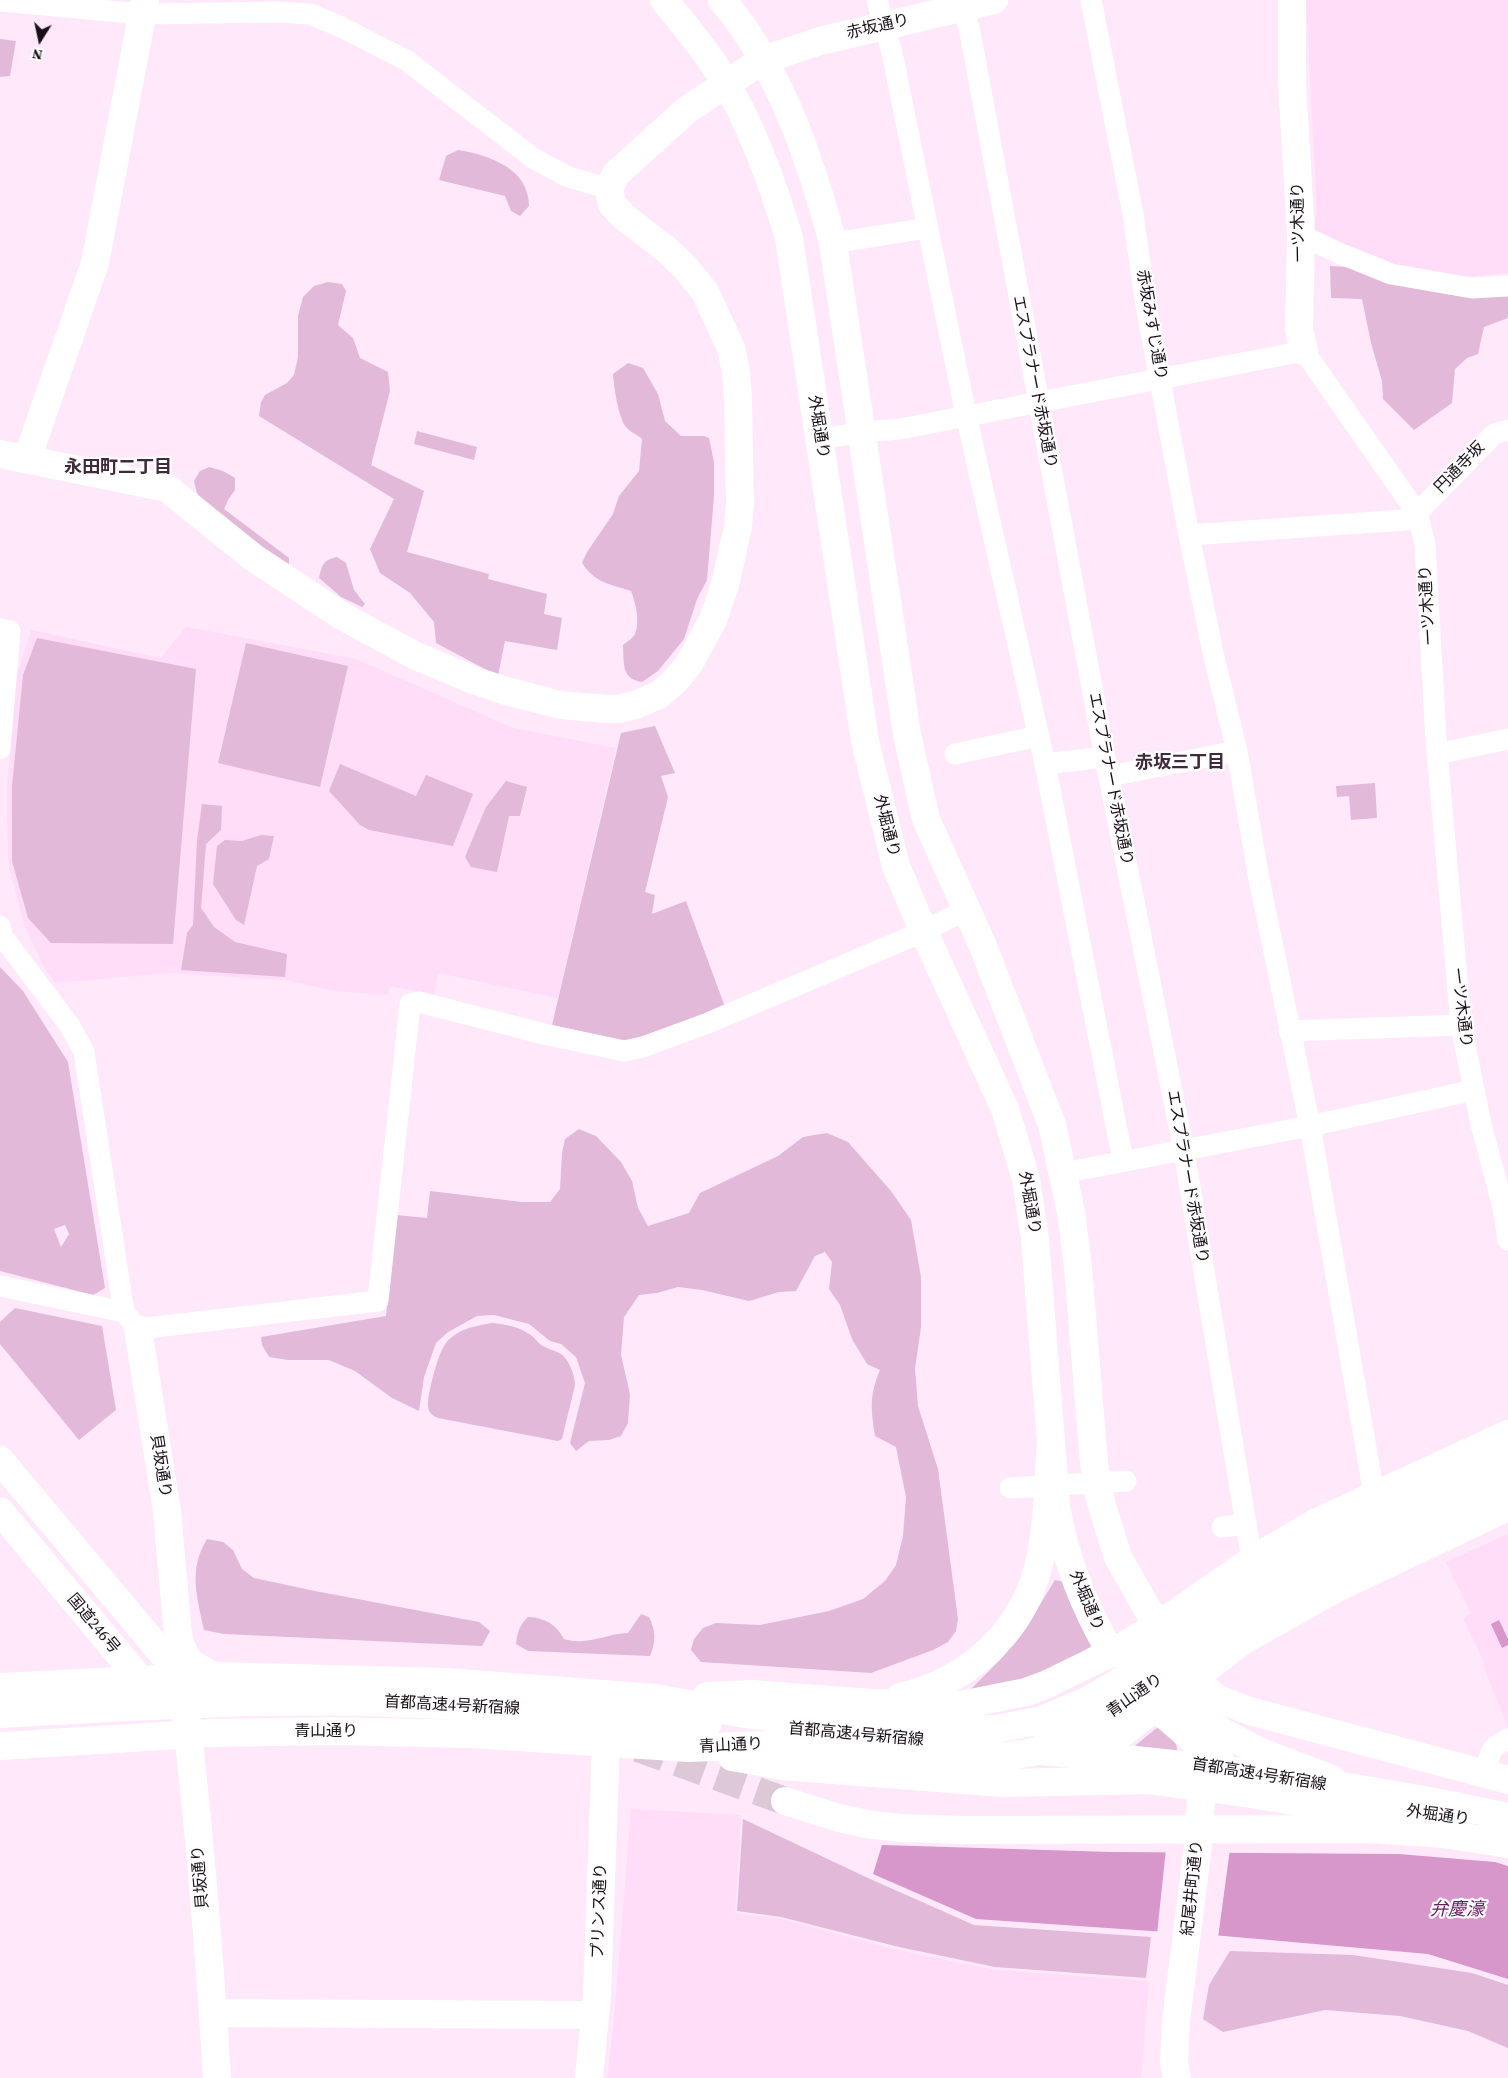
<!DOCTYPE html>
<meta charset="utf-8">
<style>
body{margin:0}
#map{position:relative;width:1508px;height:2078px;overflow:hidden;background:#ffe8f9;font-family:"Source Serif 4",serif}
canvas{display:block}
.north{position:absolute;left:15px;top:15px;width:50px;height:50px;-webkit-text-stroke:4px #fdfdfd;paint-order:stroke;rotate:190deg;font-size:14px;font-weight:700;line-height:20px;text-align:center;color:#191017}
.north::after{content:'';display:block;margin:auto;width:18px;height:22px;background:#191017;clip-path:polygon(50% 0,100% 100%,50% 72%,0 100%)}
</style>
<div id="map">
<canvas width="1508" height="2078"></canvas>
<div class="north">N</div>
</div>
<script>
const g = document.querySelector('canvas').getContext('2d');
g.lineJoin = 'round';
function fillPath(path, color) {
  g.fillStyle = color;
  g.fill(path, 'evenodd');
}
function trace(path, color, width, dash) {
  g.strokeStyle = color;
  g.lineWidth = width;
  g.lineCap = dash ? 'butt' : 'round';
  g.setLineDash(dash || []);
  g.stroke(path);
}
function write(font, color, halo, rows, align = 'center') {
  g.font = font + ' "Source Serif 4","Noto Sans JP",serif';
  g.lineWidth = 4.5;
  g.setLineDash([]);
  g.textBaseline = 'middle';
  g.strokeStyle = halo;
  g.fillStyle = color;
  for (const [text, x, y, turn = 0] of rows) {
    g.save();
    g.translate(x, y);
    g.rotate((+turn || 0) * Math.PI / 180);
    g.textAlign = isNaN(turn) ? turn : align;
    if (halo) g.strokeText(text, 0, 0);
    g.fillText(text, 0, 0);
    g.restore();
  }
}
const built = new Path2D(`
 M 1306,0 L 1508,0 L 1508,273 L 1464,277 L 1396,266 L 1314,231 L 1317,209 Z
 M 186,627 L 356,659 L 513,728 L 616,748 L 558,998 L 438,973 L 434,994 L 390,986 L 388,995 L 335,991 L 285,980 L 169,973 L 55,983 L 44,967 L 24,924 L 8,863 L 7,787 L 17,676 L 31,630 L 161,658 Z
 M 1508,1534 L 1508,1727 L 1483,1665 L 1485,1664 L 1463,1618 L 1471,1614 L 1446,1562 Z
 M 631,1809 L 741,1815 L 735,1913 L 781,1919 L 898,1950 L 995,1970 L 1149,1981 L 1141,2078 L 607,2078 L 614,2021 Z`);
const green = new Path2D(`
 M 0,39 L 16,41 L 10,76 L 0,77 Z
 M 458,150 C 490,155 529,169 529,206 L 520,216 L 511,211 L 505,196 L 439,180 L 446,156 Z
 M 1330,266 L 1393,270 L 1486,283 L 1508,277 L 1508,318 L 1484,327 L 1478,354 L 1467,358 L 1455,369 L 1452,403 L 1414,430 L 1383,399 L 1382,381 L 1371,343 L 1362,299 L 1331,298 Z
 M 328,282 L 342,284 L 346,291 L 338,325 L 353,338 L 360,358 L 388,372 L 390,391 L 371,465 L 424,491 L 407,552 L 489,574 L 488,579 L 547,594 L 544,614 L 562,618 L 557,650 L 505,641 L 498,676 L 436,643 L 434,622 L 410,593 L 380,573 L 370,549 L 394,499 L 259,416 L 261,402 L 265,395 L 287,383 L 294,375 L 298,357 L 298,316 L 303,297 L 314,286 Z
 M 628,363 L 643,368 L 658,394 L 665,421 L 681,436 L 704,436 L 709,438 L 714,462 L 714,496 L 707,580 L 697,599 L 684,639 L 658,671 L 642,682 C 621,679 624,663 623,645 C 627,642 633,638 635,634 C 640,621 636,604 631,591 C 610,584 595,583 582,563 L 587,552 L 613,514 L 619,496 L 639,471 L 642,439 C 638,435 630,432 626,427 C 618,417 614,387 613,374 Z
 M 417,431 L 477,447 L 474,460 L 414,444 Z
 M 209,467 L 223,471 L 235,478 L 235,490 L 228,500 L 224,509 L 289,558 L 289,564 L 283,563 L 205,505 L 197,493 L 194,481 L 200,471 Z
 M 337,557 L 346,563 L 354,590 L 365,604 L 362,607 L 341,597 L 319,578 C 322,565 323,560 337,557 Z
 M 37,638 L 196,669 L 173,944 L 51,943 L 28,918 L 12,861 L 12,786 L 23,675 Z
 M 246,643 L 348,666 L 320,787 L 218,763 Z
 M 655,726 L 675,773 L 661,776 L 668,797 L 645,892 L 655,895 L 652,914 L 686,901 L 725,1007 L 626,1042 L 552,1025 L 621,733 Z
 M 340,764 L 416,796 L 426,775 L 473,794 L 453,846 L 369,830 L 360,825 L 329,791 Z
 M 506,781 L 527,787 L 520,816 L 509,816 L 497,872 L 471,867 L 465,857 L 486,807 Z
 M 1375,783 L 1377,818 L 1351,820 L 1349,796 L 1337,797 L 1336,786 Z
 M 202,804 L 222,806 L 221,830 L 206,844 L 201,908 L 214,927 L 235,942 L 287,954 L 285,977 L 181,970 L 187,933 L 193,925 L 197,841 Z
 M 261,835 L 274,836 L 269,859 L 257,866 L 244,925 L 236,920 L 213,884 L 217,846 L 225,840 L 242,841 Z
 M 0,967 L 23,991 L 68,1062 L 105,1288 L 93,1295 L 0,1271 ZM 65,1225 L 69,1234 L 61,1247 L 54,1229 Z
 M 579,1129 L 596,1136 L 621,1162 L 632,1181 L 638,1208 L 648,1226 L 689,1213 L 700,1193 L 778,1156 L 803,1137 L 827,1133 L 848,1142 L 891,1191 L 911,1220 L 921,1277 L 921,1327 L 915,1369 L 918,1406 L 938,1469 L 958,1619 L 956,1631 L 948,1642 L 933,1650 L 871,1673 L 701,1662 L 691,1650 L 694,1639 L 703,1628 L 716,1623 L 760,1625 L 829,1611 L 863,1599 L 885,1581 L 896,1565 L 903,1536 L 906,1497 L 896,1447 L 875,1436 C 871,1409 869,1396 880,1370 L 867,1364 L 852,1339 L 840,1305 L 829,1289 L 832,1262 L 825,1252 L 815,1256 L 796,1291 L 779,1292 L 749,1301 L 702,1290 L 678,1287 L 657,1293 L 639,1295 L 624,1317 L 621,1355 L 630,1394 L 628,1423 L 621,1436 L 609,1440 L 589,1441 L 576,1451 L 570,1443 L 585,1383 L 576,1357 L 561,1344 L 550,1341 L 529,1324 L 494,1315 L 477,1316 L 448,1332 L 436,1343 L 424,1377 L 419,1411 L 392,1398 L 355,1371 L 329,1360 L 288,1360 L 269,1357 L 262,1345 L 261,1337 L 386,1316 L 397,1215 L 427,1218 L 430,1191 L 522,1202 L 550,1202 L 560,1189 L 562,1153 L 565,1139 Z
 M 15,1308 L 102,1326 L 116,1410 L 79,1440 L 0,1344 L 0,1322 Z
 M 492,1323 C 505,1324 521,1327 532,1336 C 535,1338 537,1342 540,1344 C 546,1349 555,1350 561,1354 C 569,1359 575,1376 575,1385 L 562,1439 L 558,1441 L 438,1418 C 433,1416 429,1413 428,1407 C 427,1396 438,1352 446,1343 C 457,1329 475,1326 492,1323 Z
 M 207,1539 L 223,1542 L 233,1550 L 242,1569 L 254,1578 L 315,1591 L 479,1622 L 490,1631 L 482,1646 L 224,1634 L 204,1630 C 197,1596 188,1570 207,1539 Z
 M 1055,1580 L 1065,1582 L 1092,1646 L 1052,1669 L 1031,1678 L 971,1689 L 1001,1659 L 1027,1626 Z
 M 641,1614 L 649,1617 C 656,1631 656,1642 650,1656 L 528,1651 L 516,1644 C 517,1633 520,1624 528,1617 C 545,1618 556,1624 564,1639 C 588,1646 604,1634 628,1633 Z
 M 1158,1727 C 1181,1744 1178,1744 1175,1771 L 1110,1766 Z
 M 743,1819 L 868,1878 L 974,1925 L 1151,1937 L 1146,1978 L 995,1967 L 899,1947 L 781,1917 L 737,1911 Z
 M 1230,1951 L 1353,1955 L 1472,1973 L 1508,1985 L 1508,2048 L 1468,2031 L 1400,2016 L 1325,2010 L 1223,2032 L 1203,2019 L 1209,1985 Z`);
const water = new Path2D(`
 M 1499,1620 L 1508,1639 L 1508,1645 L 1502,1648 L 1491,1624 Z
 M 882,1845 L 1111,1852 L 1399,1854 L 1495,1862 L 1508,1866 L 1508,1979 L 1428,1954 L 1224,1936 L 976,1919 L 873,1874 Z`);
const pier = new Path2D(`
 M 1166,1849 L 1230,1849 L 1218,1938 L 1157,1934 Z`);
const highwayTunnel = new Path2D(`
 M 638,1748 L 785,1801`);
const street = new Path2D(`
 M 877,0 L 892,53 L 966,415 L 1045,764 L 1123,1161
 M 1091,0 L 1133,214 L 1145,300 L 1189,535 L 1214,657 L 1237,751 L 1259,879 L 1310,1126 L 1374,1494
 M 0,1 L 142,14 L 278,12 L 310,14 L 339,26 L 406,60 L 533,158 L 566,176 L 609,189
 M 962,7 L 969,27 L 1105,757 L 1184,1151 L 1252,1560
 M 1301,235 L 1339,253 L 1391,274 L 1472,288 L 1508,286
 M 833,243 L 927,228
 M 820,439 L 863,432 L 900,429 L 1304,351 L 1417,513 L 1425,544 L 1436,739 L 1461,1025 L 1481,1124 L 1503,1207 L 1508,1240
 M 1417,513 L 1494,434 L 1508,430
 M 1189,535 L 1419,519
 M 0,629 L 10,631 L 0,749
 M 955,754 L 1039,736
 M 1437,754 L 1508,739
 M 1045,764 L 1105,757
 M 1110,776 L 1237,751
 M 0,926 L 3,937 L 70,1026 L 84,1052 L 124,1312 L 138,1329 L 378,1301 L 410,1004 L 419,1002 L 544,1034 L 624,1051 L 643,1047 L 708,1023 L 908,938 L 967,910
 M 1289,1031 L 1461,1025
 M 1063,1173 L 1310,1126 L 1474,1090
 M 0,1286 L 124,1312
 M 1010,1488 L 1126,1481
 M 1222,1527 L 1239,1525
 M 1486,1774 C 1490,1754 1488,1748 1508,1739`);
const secondary = new Path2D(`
 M 664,0 C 686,27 708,53 726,83 C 754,131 773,184 789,238 L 865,741 L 896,866 L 923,930 L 1005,1109 L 1026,1179 L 1035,1239 L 1056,1506 C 1065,1559 1084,1607 1111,1653
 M 722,0 C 780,68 810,158 833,243 L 907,734 L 926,819 L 983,946 L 1052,1125 L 1071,1212 L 1078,1267 L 1094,1463 L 1100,1499 L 1118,1557 L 1157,1626
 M 1292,0 L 1292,82 L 1301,235 L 1299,330 L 1304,351
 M 0,454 L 167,488 L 254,558 L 342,616 L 414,655 L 476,681 L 506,691 L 561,705 L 606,709 L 618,709 L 635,705 L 659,695 L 675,681 L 689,664 L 713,620 L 725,585 L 738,527 L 740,504 L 738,398 L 736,371 L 731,348 L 705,292 L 685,267 L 667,250 L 623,216 L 612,204 L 609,189 L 616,174 L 688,109 L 763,60 L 820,41 L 994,0
 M 27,459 L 95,263 L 145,0
 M 138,1329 L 167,1511 L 178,1635 C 185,1662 190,1665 215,1676
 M 182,1681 C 198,1813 209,1946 217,2078
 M 1203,1686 L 1216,1698 L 1250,1711 L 1508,1780
 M 1181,1689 L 1211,1726 L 1261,1752 L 1332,1779
 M 1155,1707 L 1207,1752 L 1220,1759
 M 1320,1799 L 1343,1807 L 1396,1811 L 1460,1818
 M 213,2013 L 595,2015
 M 589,2078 L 597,1995 L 606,1743
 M 1177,2078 L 1174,2063 L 1176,2021 L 1198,1845 L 1202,1786 L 1216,1698`);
const highway = new Path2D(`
 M 0,1460 L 182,1677
 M 0,1511 L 148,1689
 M 0,1687 L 215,1676 L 447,1682 L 656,1698 L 750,1715 L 937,1729 L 997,1729 L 1042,1720 L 1087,1701 L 1113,1686 L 1254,1585 L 1305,1554 L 1508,1459
 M 707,1696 L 751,1694 L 872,1703 L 961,1705 L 1026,1692 L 1045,1685 L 1111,1653 L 1157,1626 L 1252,1560 L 1315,1523 L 1508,1434
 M 900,1697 C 963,1683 1017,1638 1036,1575 C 1048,1535 1048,1481 1051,1439
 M 0,1714 C 130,1707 260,1698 390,1703 C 496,1706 602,1715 708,1723
 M 0,1746 L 212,1733 L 332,1731 L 470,1734 L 689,1748 L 783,1744 L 950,1757 L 1008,1756 L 1033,1752 L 1073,1736 L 1125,1703 L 1264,1603 L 1316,1571 L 1508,1482
 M 1042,1751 C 1198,1765 1355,1783 1508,1817
 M 732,1757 L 782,1766 L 1003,1783 L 1149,1780 L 1239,1792 L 1311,1804 L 1343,1807
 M 1083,1759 L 1108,1744 L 1244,1640 L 1337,1588 L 1508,1507
 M 785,1801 L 839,1818 L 867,1824 L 899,1828 L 962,1830 L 1369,1829 L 1443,1834 L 1508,1844`);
const streetNames = [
 ["赤坂通り",878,27,-13],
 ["一ツ木通り",1299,222,-91],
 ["赤坂みすじ通り",1151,325,80],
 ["エスプラナード赤坂通り",1034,382,79],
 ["外堀通り",818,427,81],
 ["円通寺坂",1460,468,-46],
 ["一ツ木通り",1428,605,-93],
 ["エスプラナード赤坂通り",1110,779,79],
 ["外堀通り",886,826,76],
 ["一ツ木通り",1461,1008,83],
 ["エスプラナード赤坂通り",1187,1177,80],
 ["外堀通り",1029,1203,80],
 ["貝坂通り",160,1466,81],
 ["外堀通り",1086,1601,67],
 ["国道246号",93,1624,50],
 ["青山通り",1135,1696,-35],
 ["首都高速4号新宿線",452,1706,3],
 ["青山通り",326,1732],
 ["首都高速4号新宿線",856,1735,5],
 ["青山通り",731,1746,-3],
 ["首都高速4号新宿線",1259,1775,9],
 ["外堀通り",1438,1816,8],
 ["貝坂通り",201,1877,-95],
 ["紀尾井町通り",1193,1888,-84],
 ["プリンス通り",600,1911,-88]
];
const neighbourhoodNames = [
 ["永田町二丁目",118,468],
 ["赤坂三丁目",1180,763]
];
const waterNames = [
 ["弁慶濠",1457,1910]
];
fillPath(built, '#ffdcf7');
fillPath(green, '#e2b9d9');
fillPath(water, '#d797ca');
fillPath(pier, '#ffe8f9');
trace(highwayTunnel, '#dcc8d7', 28, [28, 14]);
trace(street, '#fff', 21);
trace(secondary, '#fff', 28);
trace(highway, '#fff', 28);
write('16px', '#191017', '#fdfdfd', streetNames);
write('bold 18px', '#3f2a3b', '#fdfdfd', neighbourhoodNames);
write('italic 18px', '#671d5c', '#fdfdfd', waterNames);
</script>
